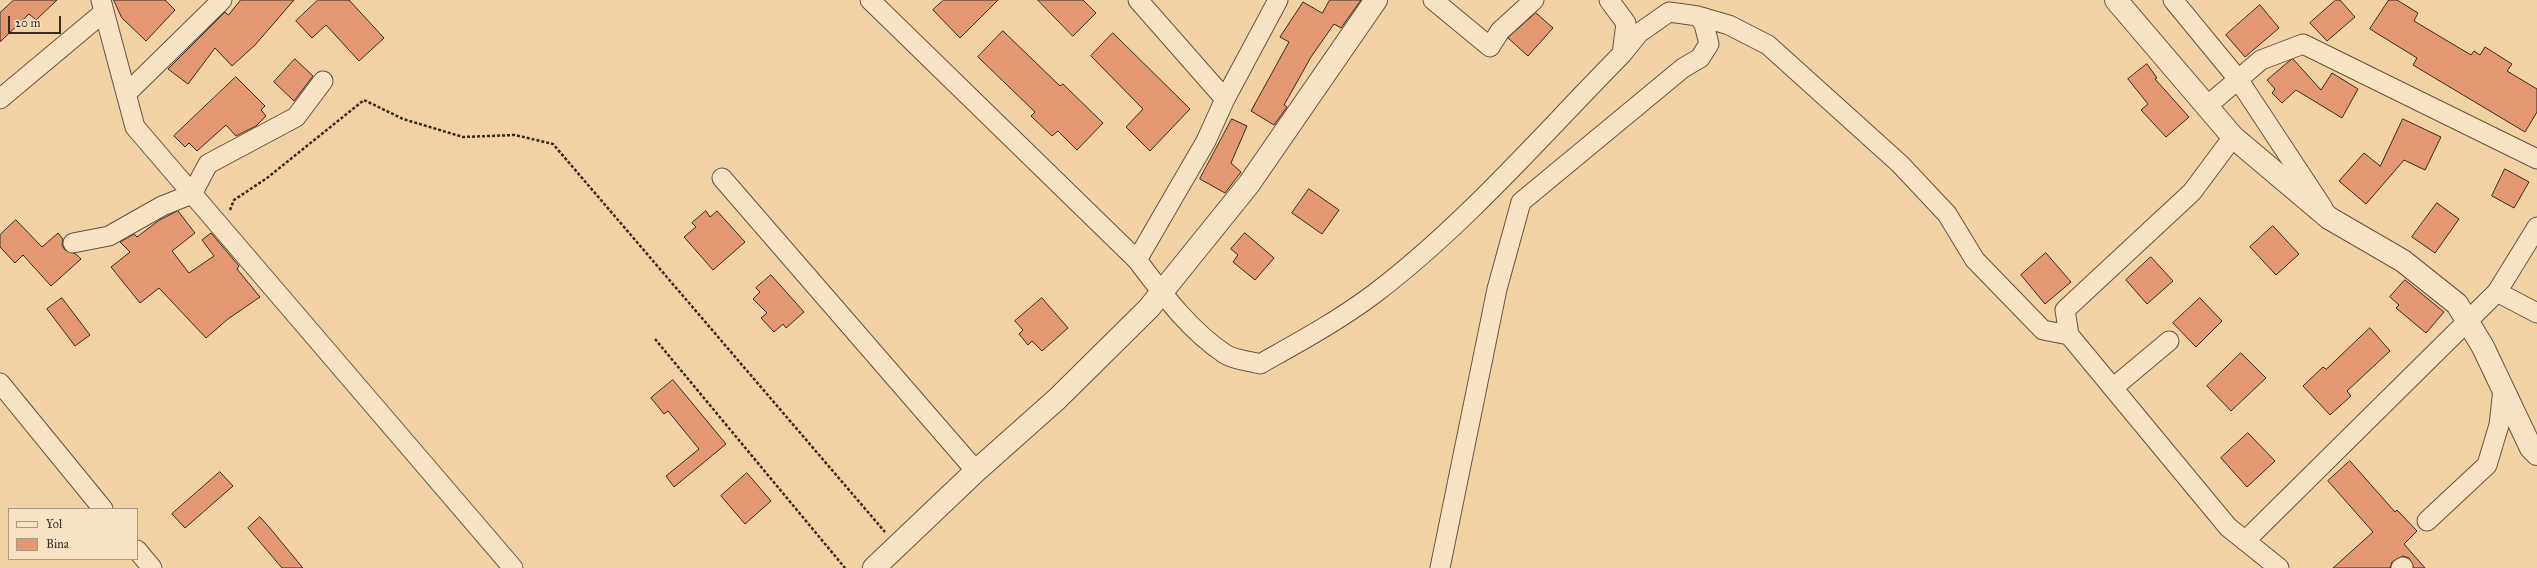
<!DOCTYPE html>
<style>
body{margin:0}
#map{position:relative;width:2537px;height:568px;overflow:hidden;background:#f2d2a4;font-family:"IM FELL Great Primer",serif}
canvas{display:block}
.legend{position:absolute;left:8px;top:508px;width:130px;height:52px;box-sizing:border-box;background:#f7e2c4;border:1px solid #aa9883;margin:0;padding:5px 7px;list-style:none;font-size:12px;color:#362922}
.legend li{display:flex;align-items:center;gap:8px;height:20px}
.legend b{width:20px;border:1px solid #aa9883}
.scale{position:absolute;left:8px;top:16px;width:53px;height:18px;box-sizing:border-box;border:2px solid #362922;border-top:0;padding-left:5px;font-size:12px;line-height:14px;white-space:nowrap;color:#362922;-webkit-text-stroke:3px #f7e2c4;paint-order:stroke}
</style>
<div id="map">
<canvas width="2537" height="568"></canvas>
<ul class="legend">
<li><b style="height:5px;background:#f7e2c4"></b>Yol</li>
<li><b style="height:11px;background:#e39871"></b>Bina</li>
</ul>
<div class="scale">20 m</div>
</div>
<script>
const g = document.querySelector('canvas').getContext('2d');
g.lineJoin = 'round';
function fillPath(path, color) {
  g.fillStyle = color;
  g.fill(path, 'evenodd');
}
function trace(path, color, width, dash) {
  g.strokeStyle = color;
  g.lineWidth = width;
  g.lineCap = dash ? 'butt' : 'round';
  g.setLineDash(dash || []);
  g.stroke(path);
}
const building = new Path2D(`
 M 14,0 L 57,0 L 36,20 L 29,14 L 0,42 L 0,13 Z
 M 114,0 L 165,0 L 175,10 L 146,41 L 122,18 Z
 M 241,0 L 294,0 L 255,45 L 232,66 L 215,48 L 188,84 L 168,69 L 225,12 L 228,15 Z
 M 318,0 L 349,0 L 384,38 L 359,61 L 326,25 L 312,38 L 296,21 Z
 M 944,0 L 998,0 L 960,38 L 933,10 Z
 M 1038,0 L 1083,0 L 1096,13 L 1073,36 Z
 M 1330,0 L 1361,0 L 1341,28 L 1334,24 L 1311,57 L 1284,105 L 1287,107 L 1274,125 L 1251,111 L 1289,42 L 1280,37 L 1303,2 L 1322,13 Z
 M 2336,0 L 2340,0 L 2355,17 L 2327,41 L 2310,23 Z
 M 2389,0 L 2397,0 L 2418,13 L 2414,21 L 2471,55 L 2474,51 L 2480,55 L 2485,47 L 2512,64 L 2507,71 L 2537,89 L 2537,112 L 2525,132 L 2413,65 L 2417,58 L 2370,29 Z
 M 2260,5 L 2279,28 L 2245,57 L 2226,35 Z
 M 1536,13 L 1553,28 L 1528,56 L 1508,38 Z
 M 1003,31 L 1060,86 L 1063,84 L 1103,123 L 1077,150 L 1058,131 L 1052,136 L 1031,116 L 1035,112 L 978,57 Z
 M 1113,33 L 1190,109 L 1150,151 L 1126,127 L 1143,109 L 1091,56 Z
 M 295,59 L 313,76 L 294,101 L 274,82 Z
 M 2293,59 L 2321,90 L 2332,73 L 2358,89 L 2342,118 L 2296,90 L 2282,103 L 2272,93 L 2275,89 L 2267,80 L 2288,62 Z
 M 2147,64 L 2157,78 L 2155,79 L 2189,117 L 2166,137 L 2141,110 L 2148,104 L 2128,79 Z
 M 236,77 L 265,106 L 261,110 L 266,116 L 256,126 L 236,136 L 226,125 L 197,151 L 189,143 L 185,147 L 174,136 Z
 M 1232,119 L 1247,126 L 1231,163 L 1241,172 L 1225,193 L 1200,179 Z
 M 2403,119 L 2441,137 L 2425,170 L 2404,160 L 2366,204 L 2339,181 L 2364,153 L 2380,166 Z
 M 2505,169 L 2529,182 L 2514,208 L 2492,196 Z
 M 1309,189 L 1339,210 L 1322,234 L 1292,213 Z
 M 2437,203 L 2459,219 L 2435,253 L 2412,237 Z
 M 178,211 L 195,233 L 172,251 L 189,273 L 214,256 L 202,240 L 211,233 L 239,266 L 237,269 L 260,297 L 228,319 L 206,338 L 159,288 L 140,303 L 111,267 L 130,252 L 120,242 L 134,234 L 137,237 L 158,221 Z
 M 706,211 L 710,217 L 717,211 L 745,242 L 713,270 L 684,237 L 696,227 L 692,223 Z
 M 16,220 L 42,247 L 58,233 L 63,239 L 62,245 L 65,250 L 76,254 L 81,259 L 51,286 L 23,255 L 15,263 L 0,247 L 0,235 Z
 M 2273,226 L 2299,254 L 2276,275 L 2250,247 Z
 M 1245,233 L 1274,258 L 1255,280 L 1233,262 L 1238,255 L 1231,249 Z
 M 2046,253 L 2071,282 L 2045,304 L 2021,275 Z
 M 2151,257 L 2173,281 L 2147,304 L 2126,280 Z
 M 771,275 L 804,312 L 786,328 L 783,324 L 774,332 L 761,318 L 767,313 L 753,299 L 760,292 L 756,288 Z
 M 2405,280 L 2444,312 L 2426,333 L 2396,308 L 2399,305 L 2390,297 Z
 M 62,298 L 90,335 L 75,346 L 47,309 Z
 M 1042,298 L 1068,328 L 1042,351 L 1032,341 L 1028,345 L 1019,334 L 1023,330 L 1015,321 Z
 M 2200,298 L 2222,321 L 2196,347 L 2173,323 Z
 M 2370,328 L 2390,351 L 2347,391 L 2351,396 L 2330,415 L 2303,386 L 2323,367 L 2326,369 Z
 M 2241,353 L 2266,378 L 2231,411 L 2207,386 Z
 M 673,380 L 726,444 L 674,487 L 666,476 L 699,449 L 668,411 L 664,414 L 651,398 Z
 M 2248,433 L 2275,461 L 2247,487 L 2221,458 Z
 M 2350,461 L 2395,512 L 2397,510 L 2417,531 L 2404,544 L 2425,568 L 2414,568 L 2409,558 L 2403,556 L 2392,562 L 2390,568 L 2333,568 L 2373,532 L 2328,481 Z
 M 220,472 L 233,486 L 185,528 L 172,514 Z
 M 747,473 L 771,501 L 745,524 L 721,496 Z
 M 260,517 L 269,527 L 303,568 L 282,568 L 248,528 Z`);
const path = new Path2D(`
 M 230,210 L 234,200 L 267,178 L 364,100 L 403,119 L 463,137 L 515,135 L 553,144 L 885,532
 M 655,339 L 845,568`);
const minor = new Path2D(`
 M 101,0 L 135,127 L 513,568
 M 870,0 L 1137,260 C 1162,293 1189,330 1225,354 C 1234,360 1250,361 1260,364 C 1299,342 1338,321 1374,294 C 1465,225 1542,135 1622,54 L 1639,33 L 1669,12 L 1698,16 L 1704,24 L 1709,44 L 1700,58 L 1683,68 L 1521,202 L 1497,289 L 1440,568
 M 1138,0 L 1225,99
 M 1433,0 L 1490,47 L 1500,31 L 1534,0
 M 1609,0 L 1626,23 L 1622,54
 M 2173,0 L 2238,79 L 2323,208
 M 1698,16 L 1729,25 L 1768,45 L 1900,164 L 1947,214 L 1975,260 L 2043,330 L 2069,335
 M 126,94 L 222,0
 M 0,99 L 104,12
 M 2207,106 L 2261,60 L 2303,44 L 2537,159
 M 2233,137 L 2192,192 L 2065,310 L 2069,335 L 2228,527 L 2279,568
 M 722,178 L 976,471
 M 73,243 L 109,236 L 162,206 L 192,194 L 208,164 L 296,117 L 323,81
 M 1137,260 L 1206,141 L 1225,99 L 1278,0
 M 2497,292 L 2537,313
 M 0,383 L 103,509
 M 2114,387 L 2169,341
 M 2427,521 L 2487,465 L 2499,425 L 2503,389
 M 2245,541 L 2497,292 L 2537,227
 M 137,550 L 152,568
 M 2401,568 L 2403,567`);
const tertiary = new Path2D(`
 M 2116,0 L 2233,137 L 2329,218 L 2403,261 L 2457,304 L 2483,347 L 2531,448 L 2537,454
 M 874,568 L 976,471 L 1057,399 L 1149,308 L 1249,184 L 1376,0`);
fillPath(building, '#e39871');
trace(building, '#362922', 1);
trace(minor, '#655342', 21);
trace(tertiary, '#655342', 24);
trace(path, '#362922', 2.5, [3, 2]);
trace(minor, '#f7e2c4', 19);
trace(tertiary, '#f7e2c4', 22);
</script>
